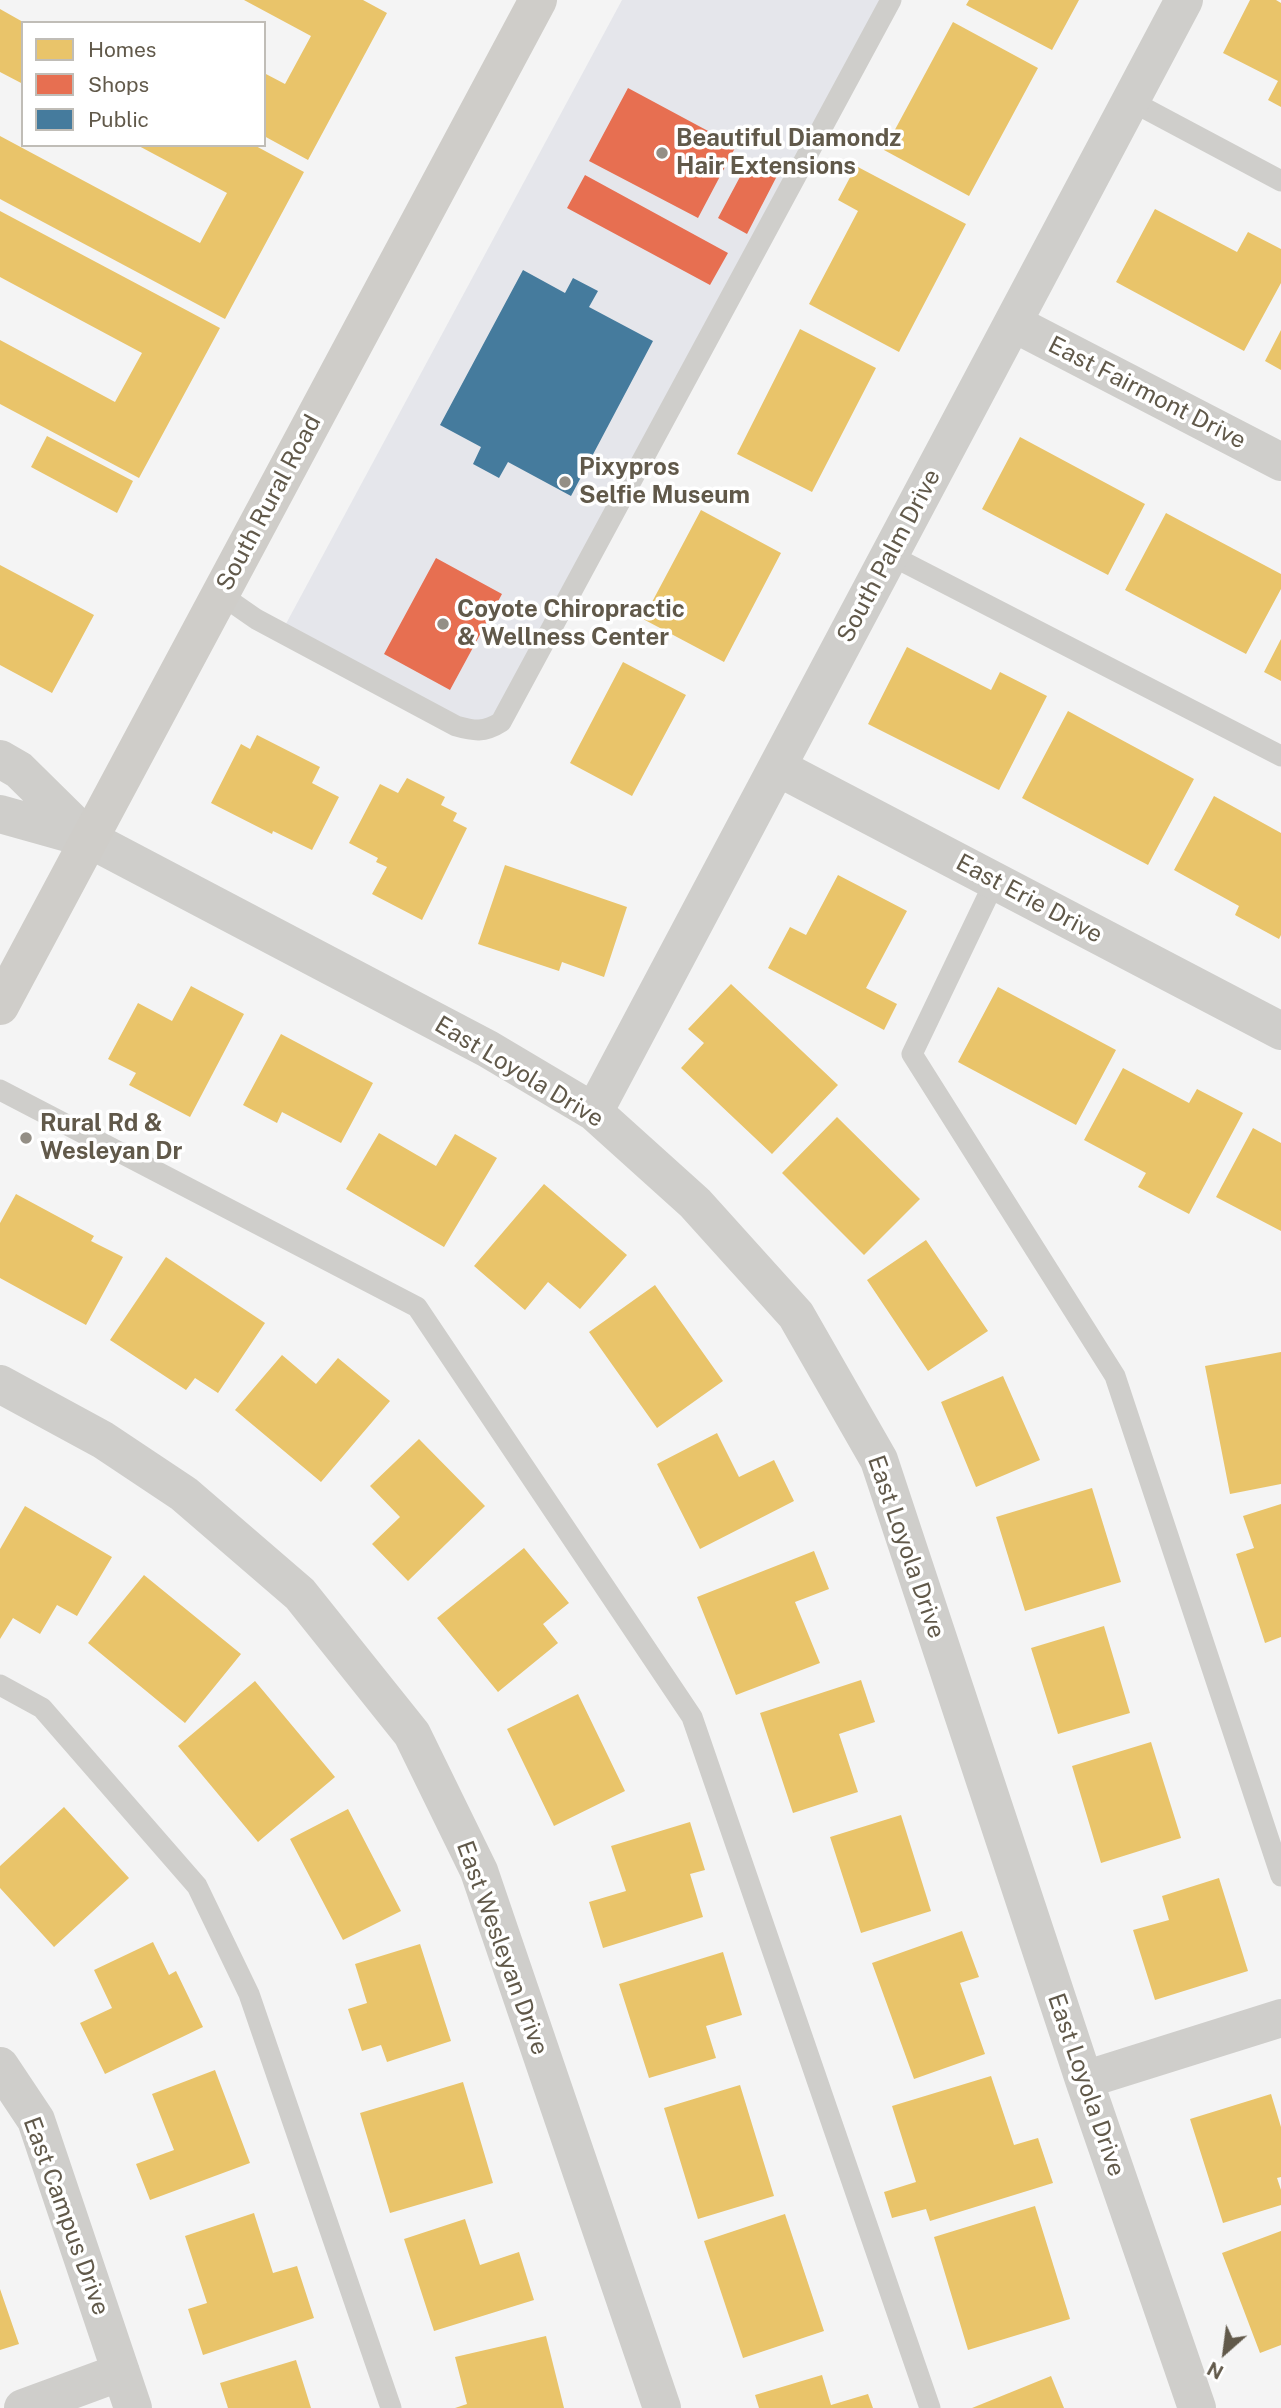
<!DOCTYPE html>
<style>
body{margin:0}
#map{position:relative;width:1281px;height:2408px;overflow:hidden;background:#f4f4f4;font-family:"Public Sans",sans-serif}
canvas{display:block}
.legend{position:absolute;left:21px;top:21px;width:245px;height:126px;box-sizing:border-box;background:#fff;border:2px solid #c0bdb7;margin:0;padding:9px 12px;list-style:none;font-size:21px;color:#61594a}
.legend li{display:flex;align-items:center;gap:14px;height:35px}
.legend b{width:35px;border:2px solid #c0bdb7}
.north{position:absolute;left:1190px;top:2317px;width:70px;height:70px;-webkit-text-stroke:5px #fff;paint-order:stroke;rotate:208deg;font-size:19px;font-weight:700;line-height:28px;text-align:center;color:#61594a}
.north::after{content:'';display:block;margin:auto;width:24px;height:32px;background:#61594a;clip-path:polygon(50% 0,100% 100%,50% 72%,0 100%)}
</style>
<div id="map">
<canvas width="1281" height="2408"></canvas>
<ul class="legend">
<li><b style="height:19px;background:#e9c46a"></b>Homes</li>
<li><b style="height:19px;background:#e76f51"></b>Shops</li>
<li><b style="height:19px;background:#457b9d"></b>Public</li>
</ul>
<div class="north">N</div>
</div>
<script>
const g = document.querySelector('canvas').getContext('2d');
g.lineJoin = 'round';
function fillPath(path, color) {
  g.fillStyle = color;
  g.fill(path, 'evenodd');
}
function trace(path, color, width, dash) {
  g.strokeStyle = color;
  g.lineWidth = width;
  g.lineCap = dash ? 'butt' : 'round';
  g.setLineDash(dash || []);
  g.stroke(path);
}
function write(font, color, halo, rows, align = 'center') {
  g.font = font + ' "Public Sans",sans-serif';
  g.lineWidth = 7;
  g.setLineDash([]);
  g.textBaseline = 'middle';
  g.strokeStyle = halo;
  g.fillStyle = color;
  for (const [text, x, y, turn = 0] of rows) {
    g.save();
    g.translate(x, y);
    g.rotate((+turn || 0) * Math.PI / 180);
    g.textAlign = isNaN(turn) ? turn : align;
    if (halo) g.strokeText(text, 0, 0);
    g.fillText(text, 0, 0);
    g.restore();
  }
}
const commercial = new Path2D(`
 M 622,0 L 891,0 L 488,730 L 281,633 Z`);
const homes = new Path2D(`
 M 244,0 L 363,0 L 387,13 L 308,160 L 264,136 L 264,73 L 285,84 L 311,36 Z
 M 969,0 L 1079,0 L 1052,50 L 966,5 Z
 M 1250,0 L 1276,0 L 1281,3 L 1281,107 L 1268,100 L 1278,81 L 1223,53 Z
 M 0,9 L 23,22 L 23,84 L 0,72 Z
 M 953,22 L 1038,68 L 969,196 L 884,150 Z
 M 0,136 L 200,243 L 227,193 L 137,145 L 254,145 L 304,172 L 225,319 L 0,199 Z
 M 856,166 L 966,224 L 899,352 L 809,304 L 858,211 L 838,200 Z
 M 1155,209 L 1237,252 L 1248,232 L 1281,249 L 1281,283 L 1244,351 L 1116,282 Z
 M 0,211 L 220,328 L 139,478 L 0,404 L 0,340 L 115,402 L 142,353 L 0,277 Z
 M 800,329 L 876,368 L 812,492 L 737,454 Z
 M 1281,330 L 1281,370 L 1265,361 Z
 M 47,436 L 133,481 L 117,513 L 31,467 Z
 M 1020,437 L 1145,504 L 1108,575 L 982,509 Z
 M 701,510 L 781,553 L 724,662 L 643,619 Z
 M 1166,513 L 1281,574 L 1281,589 L 1246,654 L 1125,590 Z
 M 0,565 L 94,615 L 52,693 L 0,665 Z
 M 1281,639 L 1281,681 L 1264,672 Z
 M 907,647 L 991,690 L 1000,672 L 1047,696 L 999,790 L 868,724 Z
 M 623,662 L 686,695 L 632,796 L 570,763 Z
 M 1068,711 L 1194,779 L 1148,865 L 1022,798 Z
 M 257,735 L 320,767 L 312,783 L 339,797 L 312,850 L 273,831 L 272,834 L 211,803 L 241,744 L 250,749 Z
 M 407,778 L 445,797 L 441,805 L 457,813 L 453,821 L 467,828 L 422,920 L 372,894 L 387,867 L 376,862 L 378,858 L 349,843 L 380,784 L 398,793 Z
 M 1214,796 L 1281,833 L 1281,935 L 1279,939 L 1235,915 L 1239,906 L 1174,870 Z
 M 505,865 L 627,907 L 604,977 L 562,962 L 559,971 L 478,944 Z
 M 838,875 L 907,911 L 866,988 L 897,1004 L 884,1030 L 768,968 L 790,927 L 806,935 Z
 M 731,984 L 838,1085 L 772,1154 L 681,1068 L 704,1043 L 688,1029 Z
 M 191,986 L 244,1014 L 190,1117 L 129,1085 L 136,1073 L 108,1059 L 138,1003 L 172,1021 Z
 M 998,987 L 1116,1050 L 1076,1125 L 958,1062 Z
 M 281,1034 L 373,1083 L 341,1143 L 282,1112 L 277,1123 L 243,1105 Z
 M 1123,1068 L 1189,1103 L 1197,1089 L 1243,1113 L 1189,1214 L 1138,1187 L 1146,1173 L 1084,1140 Z
 M 837,1117 L 920,1199 L 864,1255 L 782,1173 Z
 M 1253,1128 L 1281,1143 L 1281,1231 L 1216,1197 Z
 M 379,1133 L 436,1166 L 455,1134 L 497,1158 L 444,1247 L 346,1189 Z
 M 544,1184 L 627,1255 L 580,1309 L 548,1282 L 525,1310 L 474,1266 Z
 M 16,1194 L 94,1236 L 91,1241 L 123,1257 L 86,1325 L 0,1278 L 0,1223 Z
 M 926,1240 L 988,1331 L 928,1371 L 867,1280 Z
 M 166,1257 L 265,1323 L 218,1393 L 195,1378 L 186,1390 L 110,1340 Z
 M 655,1285 L 723,1381 L 657,1428 L 589,1332 Z
 M 1281,1352 L 1281,1484 L 1230,1494 L 1205,1366 Z
 M 282,1355 L 316,1384 L 338,1358 L 390,1401 L 321,1482 L 235,1410 Z
 M 1003,1376 L 1040,1460 L 976,1487 L 941,1402 Z
 M 717,1433 L 739,1477 L 774,1460 L 794,1501 L 700,1549 L 657,1464 Z
 M 419,1439 L 485,1506 L 408,1581 L 372,1544 L 400,1517 L 370,1486 Z
 M 1092,1488 L 1121,1582 L 1025,1611 L 996,1517 Z
 M 1281,1504 L 1281,1637 L 1265,1643 L 1236,1554 L 1254,1548 L 1243,1516 Z
 M 25,1506 L 112,1557 L 77,1616 L 57,1605 L 40,1634 L 13,1618 L 0,1639 L 0,1549 Z
 M 524,1548 L 569,1603 L 543,1624 L 558,1643 L 498,1692 L 437,1618 Z
 M 814,1551 L 829,1589 L 795,1602 L 820,1663 L 736,1695 L 697,1597 Z
 M 144,1575 L 241,1654 L 185,1723 L 88,1643 Z
 M 1104,1626 L 1130,1713 L 1058,1734 L 1031,1648 Z
 M 861,1680 L 875,1722 L 839,1734 L 858,1792 L 793,1813 L 760,1713 Z
 M 255,1681 L 335,1777 L 258,1842 L 178,1746 Z
 M 578,1694 L 625,1791 L 554,1826 L 507,1729 Z
 M 1151,1742 L 1181,1838 L 1101,1863 L 1072,1766 Z
 M 64,1807 L 129,1878 L 54,1947 L 0,1888 L 0,1866 Z
 M 348,1809 L 401,1911 L 343,1940 L 290,1839 Z
 M 901,1815 L 931,1911 L 861,1933 L 830,1837 Z
 M 690,1822 L 705,1870 L 690,1874 L 703,1917 L 603,1948 L 589,1902 L 626,1891 L 611,1846 Z
 M 1219,1878 L 1248,1971 L 1155,2000 L 1133,1930 L 1169,1920 L 1162,1896 Z
 M 962,1931 L 979,1977 L 960,1983 L 985,2054 L 914,2079 L 872,1963 Z
 M 153,1942 L 169,1975 L 176,1971 L 203,2027 L 105,2074 L 80,2023 L 112,2008 L 94,1970 Z
 M 420,1944 L 451,2041 L 387,2062 L 381,2045 L 362,2051 L 348,2009 L 367,2003 L 355,1964 Z
 M 723,1952 L 742,2015 L 706,2026 L 716,2058 L 649,2078 L 619,1984 Z
 M 215,2070 L 250,2163 L 150,2200 L 136,2164 L 174,2150 L 152,2094 Z
 M 991,2076 L 1014,2145 L 1038,2138 L 1053,2183 L 930,2221 L 926,2209 L 892,2218 L 884,2192 L 916,2182 L 892,2106 Z
 M 463,2082 L 493,2183 L 390,2213 L 360,2113 Z
 M 740,2085 L 774,2196 L 698,2219 L 664,2108 Z
 M 1271,2094 L 1281,2127 L 1281,2177 L 1277,2178 L 1281,2190 L 1281,2205 L 1223,2223 L 1190,2119 Z
 M 1035,2206 L 1070,2319 L 968,2350 L 934,2237 Z
 M 254,2213 L 273,2273 L 297,2266 L 314,2318 L 203,2355 L 188,2309 L 207,2303 L 185,2236 Z
 M 785,2214 L 824,2331 L 743,2358 L 704,2241 Z
 M 465,2219 L 480,2265 L 519,2252 L 534,2300 L 434,2331 L 404,2239 Z
 M 1281,2231 L 1281,2345 L 1260,2353 L 1222,2253 Z
 M 0,2289 L 19,2344 L 0,2350 Z
 M 546,2336 L 564,2408 L 455,2408 L 467,2404 L 455,2357 Z
 M 296,2360 L 311,2408 L 228,2408 L 220,2383 Z
 M 822,2375 L 831,2405 L 868,2394 L 873,2408 L 759,2408 L 755,2395 Z
 M 1051,2376 L 1064,2408 L 972,2408 Z`);
const shops = new Path2D(`
 M 628,88 L 736,146 L 698,218 L 589,161 Z
 M 749,160 L 778,174 L 747,234 L 718,218 Z
 M 585,175 L 728,253 L 710,285 L 567,208 Z
 M 436,558 L 502,594 L 450,690 L 384,654 Z`);
const public = new Path2D(`
 M 523,270 L 565,293 L 573,278 L 598,291 L 589,307 L 653,341 L 571,496 L 508,462 L 499,478 L 473,464 L 481,447 L 440,425 Z`);
const service = new Path2D(`
 M 1131,101 L 1281,181
 M 890,555 L 1281,756
 M 220,594 L 256,619 L 456,726 C 474,731 484,733 501,722 L 891,0
 M 995,881 L 912,1054 L 1115,1376 L 1281,1876
 M 0,1090 L 417,1307 L 692,1717 L 930,2408
 M 0,1685 L 42,1708 L 197,1886 L 249,1994 L 391,2408`);
const minor = new Path2D(`
 M 1013,323 L 1281,462
 M 0,759 L 19,770 L 88,838
 M 777,767 L 1281,1031
 M 0,814 L 89,839 L 488,1049 L 594,1112 L 695,1203 L 796,1315 L 879,1460 L 1084,2080 L 1197,2408
 M 594,1112 L 1184,0
 M 0,1384 L 103,1440 L 184,1494 L 300,1594 L 412,1734 L 479,1871 L 662,2408
 M 0,2066 L 36,2120 L 133,2408
 M 1084,2080 L 1281,2018
 M 23,2408 L 121,2372`);
const primary = new Path2D(`
 M 0,1006 L 538,0`);
const markers = [
 [662,153,7,"#948f86"],
 [565,482,7,"#948f86"],
 [443,624,7,"#948f86"],
 [26,1138,7,"#948f86"]
];
const poiNames = [
 ["Beautiful Diamondz",676,139],
 ["Hair Extensions",676,167],
 ["Pixypros",579,468],
 ["Selfie Museum",579,496],
 ["Coyote Chiropractic",457,610],
 ["& Wellness Center",457,638],
 ["Rural Rd &",40,1124],
 ["Wesleyan Dr",40,1152]
];
const streetNames = [
 ["East Fairmont Drive",1147,393,27],
 ["South Rural Road",269,503,-62],
 ["South Palm Drive",889,556,-62],
 ["East Erie Drive",1029,899,28],
 ["East Loyola Drive",519,1072,31],
 ["East Loyola Drive",906,1547,71],
 ["East Wesleyan Drive",502,1948,70],
 ["East Loyola Drive",1086,2085,71],
 ["East Campus Drive",66,2216,70]
];
fillPath(commercial, '#e5e6eb');
fillPath(homes, '#e9c46a');
fillPath(shops, '#e76f51');
fillPath(public, '#457b9d');
trace(service, '#cfcecb', 21);
trace(minor, '#cfcecb', 38);
trace(primary, '#cfcdc9', 38);
for (const [x, y, r, color] of markers) {
  const dot = new Path2D();
  dot.arc(x, y, r, 0, 2 * Math.PI);
  g.fillStyle = color;
  g.fill(dot);
  trace(dot, '#fff', 2.5);
}
write('bold 24px', '#61594a', '#fff', poiNames, 'left');
write('24px', '#61594a', '#fff', streetNames);
</script>
